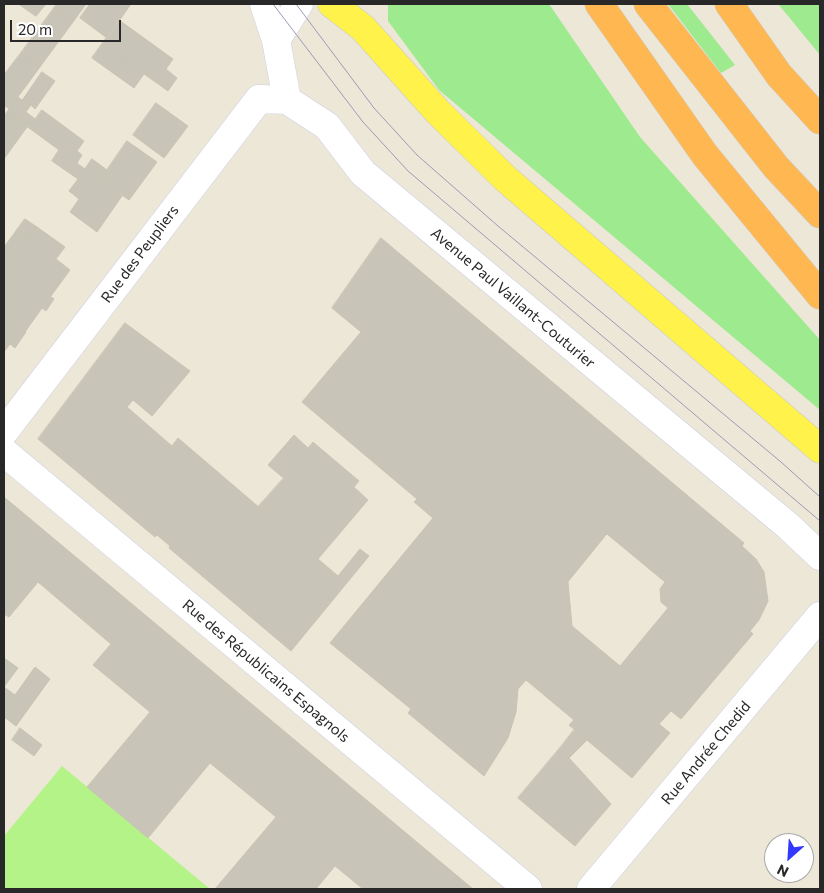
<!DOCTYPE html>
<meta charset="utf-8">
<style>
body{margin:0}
#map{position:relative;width:824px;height:893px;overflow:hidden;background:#ede7d8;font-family:Commissioner,sans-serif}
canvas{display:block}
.frame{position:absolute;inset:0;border:5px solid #282828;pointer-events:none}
.north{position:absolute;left:764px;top:833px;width:50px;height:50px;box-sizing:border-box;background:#fff;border:1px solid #a9a9a9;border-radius:50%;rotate:206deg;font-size:14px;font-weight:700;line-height:20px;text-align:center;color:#282828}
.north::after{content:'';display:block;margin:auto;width:18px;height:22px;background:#3338ff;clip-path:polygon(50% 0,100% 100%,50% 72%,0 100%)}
.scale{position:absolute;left:10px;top:20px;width:111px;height:22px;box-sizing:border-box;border:2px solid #282828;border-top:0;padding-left:6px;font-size:15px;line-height:18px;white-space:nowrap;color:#282828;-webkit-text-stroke:4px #fff;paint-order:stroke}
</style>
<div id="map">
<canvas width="824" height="893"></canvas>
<div class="frame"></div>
<div class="north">N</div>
<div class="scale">20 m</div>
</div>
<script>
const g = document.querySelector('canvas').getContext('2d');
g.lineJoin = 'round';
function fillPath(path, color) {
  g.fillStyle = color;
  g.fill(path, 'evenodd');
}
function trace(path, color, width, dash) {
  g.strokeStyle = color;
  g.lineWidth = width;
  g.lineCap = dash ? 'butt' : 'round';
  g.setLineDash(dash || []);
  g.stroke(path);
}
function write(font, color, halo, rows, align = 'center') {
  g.font = font + ' Commissioner,sans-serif';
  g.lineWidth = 4;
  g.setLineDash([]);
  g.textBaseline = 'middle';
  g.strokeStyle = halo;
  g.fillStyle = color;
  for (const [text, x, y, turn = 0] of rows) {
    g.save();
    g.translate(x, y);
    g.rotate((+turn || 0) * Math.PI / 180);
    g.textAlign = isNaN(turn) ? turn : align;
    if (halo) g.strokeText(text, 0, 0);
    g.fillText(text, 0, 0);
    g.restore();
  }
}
const green = new Path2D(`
 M 388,4 L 549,4 L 640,137 L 820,340 L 820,410 L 439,90 L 388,21 Z
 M 668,4 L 687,4 L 735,65 L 721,73 Z
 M 779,4 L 820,4 L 820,55 L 779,5 Z`);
const pitch = new Path2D(`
 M 62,766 L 210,889 L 4,889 L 4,836 Z`);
const building = new Path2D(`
 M 19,4 L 46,4 L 36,16 Z
 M 57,4 L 86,4 L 73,22 L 54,8 Z
 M 90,4 L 131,4 L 107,38 L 80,18 Z
 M 54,8 L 73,22 L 40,67 L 21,53 Z
 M 119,20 L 173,59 L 166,69 L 177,78 L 168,91 L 102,44 Z
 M 102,44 L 144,74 L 134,88 L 92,58 Z
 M 21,53 L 40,67 L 9,109 L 4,105 L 4,75 Z
 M 42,72 L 55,81 L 35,109 L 31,105 L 19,121 L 7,112 L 18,97 L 22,100 Z
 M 156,103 L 188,126 L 164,158 L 133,135 Z
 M 42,110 L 84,141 L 77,151 L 82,155 L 77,163 L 29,128 Z
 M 7,112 L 27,127 L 4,159 L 4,117 Z
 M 26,112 L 35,119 L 29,128 L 19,121 Z
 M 127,141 L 137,148 L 116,176 L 107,170 Z
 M 137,148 L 157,162 L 129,200 L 109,186 Z
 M 59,150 L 122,196 L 97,232 L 70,212 L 79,199 L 69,191 L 78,179 L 52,161 Z
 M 92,159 L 107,170 L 100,179 L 85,169 Z
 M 107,170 L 116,176 L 109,186 L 100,179 Z
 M 25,219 L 37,227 L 28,240 L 16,231 Z
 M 37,227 L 65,247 L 56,259 L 70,270 L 51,296 L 4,262 L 4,247 L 16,231 L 28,240 Z
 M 381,238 L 744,543 L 742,546 L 756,559 L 764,572 L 768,601 L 759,620 L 750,631 L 753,634 L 681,719 L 671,711 L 659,724 L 670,733 L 632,778 L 569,725 L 574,720 L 526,680 L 518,689 L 516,712 L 508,738 L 484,776 L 408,713 L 411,709 L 330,643 L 433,518 L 414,502 L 417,499 L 302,402 L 361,332 L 332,308 ZM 607,534 L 665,582 L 660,589 L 661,602 L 668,608 L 620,666 L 572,626 L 568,582 Z
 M 4,262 L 54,299 L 46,311 L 42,308 L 25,332 L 4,317 Z
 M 4,317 L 26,332 L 15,348 L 10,344 L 4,352 Z
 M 125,323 L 190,371 L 152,416 L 133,400 L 127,407 L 172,446 L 178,438 L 268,515 L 293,486 L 268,465 L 294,435 L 308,448 L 313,442 L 359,481 L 354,487 L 368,500 L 318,559 L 338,576 L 360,549 L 369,556 L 291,651 L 169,548 L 170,546 L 157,535 L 155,537 L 38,439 Z
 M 284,478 L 293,486 L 268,515 L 258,507 Z
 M 4,497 L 473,889 L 363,889 L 335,866 L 316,889 L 215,889 L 276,817 L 210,763 L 148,838 L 87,787 L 150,712 L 93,665 L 111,644 L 38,582 L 9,617 L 4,614 Z
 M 4,658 L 18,668 L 4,687 L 15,695 L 35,667 L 50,679 L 16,726 L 4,717 Z
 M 20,728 L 42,745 L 34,756 L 12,740 Z
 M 574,730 L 587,740 L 569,758 L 560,748 Z
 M 560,748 L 611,804 L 575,846 L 518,798 Z`);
const street = new Path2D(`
 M 264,4 L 276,40 L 287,100 L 327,126 L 363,173 L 787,525 L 820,556
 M 276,40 L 299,4
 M 4,432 L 259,99 L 287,100
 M 4,452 L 528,889
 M 591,889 L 820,616`);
const primary = new Path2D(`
 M 332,4 L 363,28 L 438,112 L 506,179 L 820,449`);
const highway = new Path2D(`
 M 599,4 L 705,155 L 820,295
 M 648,4 L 776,167 L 820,214
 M 729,4 L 779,75 L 820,120`);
const tram = new Path2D(`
 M 273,4 L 363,122 L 408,171 L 820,521
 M 296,4 L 374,108 L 417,155 L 498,226 L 781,462 L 820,497`);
const streetNames = [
 ["Rue des Peupliers",140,254,-53],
 ["Avenue Paul Vaillant-Couturier",513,298,40],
 ["Rue des Républicains Espagnols",266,671,40],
 ["Rue Andrée Chedid",706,753,-50]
];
fillPath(green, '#9eea8e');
fillPath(pitch, '#b4f388');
fillPath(building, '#c8c4b8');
trace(building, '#c8c4b2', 1);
trace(street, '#cdcee3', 29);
trace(primary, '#cbcbcb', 29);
trace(highway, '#cbcbcb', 29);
trace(street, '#fff', 28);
trace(primary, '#fff24b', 28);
trace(highway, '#ffb851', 28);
trace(tram, '#9b9ab5', 1);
write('15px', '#282828', '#fff', streetNames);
</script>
